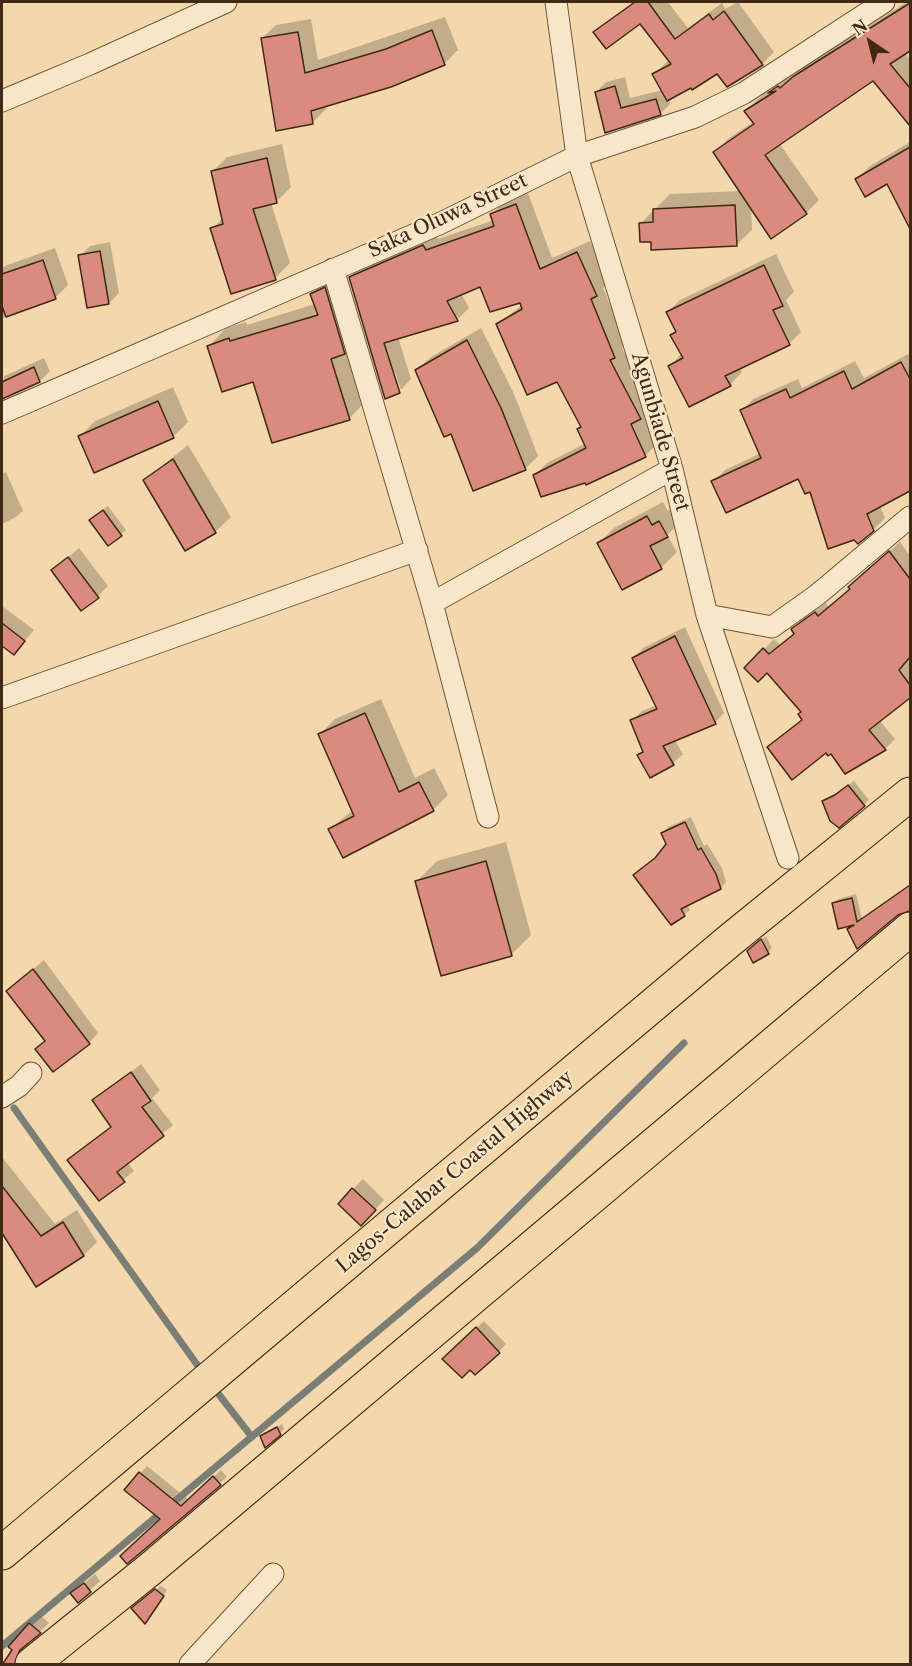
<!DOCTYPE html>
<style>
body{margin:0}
#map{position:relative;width:912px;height:1666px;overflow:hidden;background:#f4d8ac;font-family:"Libre Caslon Text",serif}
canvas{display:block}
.frame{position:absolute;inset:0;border:3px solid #402915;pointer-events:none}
.north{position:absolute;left:840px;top:12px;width:60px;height:60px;-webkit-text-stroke:4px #f8e6c9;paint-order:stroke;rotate:325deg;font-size:16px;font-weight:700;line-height:24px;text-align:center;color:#402915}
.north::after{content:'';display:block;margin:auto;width:21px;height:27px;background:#402915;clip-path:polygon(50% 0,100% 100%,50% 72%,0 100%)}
</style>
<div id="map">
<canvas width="912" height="1666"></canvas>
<div class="frame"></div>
<div class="north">N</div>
</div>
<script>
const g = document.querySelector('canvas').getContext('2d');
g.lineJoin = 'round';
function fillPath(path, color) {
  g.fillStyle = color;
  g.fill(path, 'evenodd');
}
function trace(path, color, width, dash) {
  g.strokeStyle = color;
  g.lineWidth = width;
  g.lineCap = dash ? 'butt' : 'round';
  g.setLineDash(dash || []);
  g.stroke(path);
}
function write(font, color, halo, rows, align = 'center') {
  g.font = font + ' "Libre Caslon Text",serif';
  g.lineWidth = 4.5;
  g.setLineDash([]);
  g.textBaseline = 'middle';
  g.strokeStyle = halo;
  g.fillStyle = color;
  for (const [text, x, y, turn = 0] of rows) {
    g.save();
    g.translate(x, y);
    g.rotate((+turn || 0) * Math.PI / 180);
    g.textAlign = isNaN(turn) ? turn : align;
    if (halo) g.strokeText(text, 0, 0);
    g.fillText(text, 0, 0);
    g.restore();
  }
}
const shadow = new Path2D(`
 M 633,2 L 668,2 L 688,28 L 722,3 L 725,9 L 738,2 L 774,52 L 762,64 L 717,73 L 669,98 L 670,104 L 660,114 L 606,131 L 596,92 L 606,82 L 625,77 L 630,98 L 663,90 L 654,74 L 669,60 L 641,22 L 595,32 Z
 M 907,2 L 910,2 L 910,49 L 905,53 L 910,59 L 910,124 L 874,79 L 779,143 L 819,200 L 806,213 L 751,206 L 752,230 L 736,245 L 652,240 L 641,223 L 670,194 L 741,191 L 715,152 L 728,139 L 753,122 L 746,111 L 759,98 L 783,80 L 792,74 L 794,76 L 809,63 Z
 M 445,17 L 458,50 L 444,64 L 326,105 L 326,109 L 312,123 L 262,38 L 276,25 L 311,19 L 318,60 Z
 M 910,142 L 910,211 L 904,214 L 888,182 L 857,179 L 870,166 Z
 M 282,144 L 291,187 L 276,202 L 271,203 L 290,263 L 275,278 L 212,229 L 223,218 L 212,172 L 227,157 Z
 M 528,193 L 552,258 L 590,241 L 608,283 L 603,288 L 626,344 L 622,348 L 652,406 L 644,414 L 657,444 L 645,456 L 535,475 L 547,463 L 586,443 L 582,426 L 558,380 L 498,324 L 522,305 L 520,301 L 480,285 L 461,293 L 469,308 L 457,320 L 398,337 L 411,379 L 401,390 L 395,372 L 393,373 L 350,277 L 362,265 L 436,234 L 438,239 L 494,220 L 492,214 L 504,202 Z
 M 110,242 L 119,293 L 109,303 L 80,256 L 90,246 Z
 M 55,248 L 68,285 L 55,298 L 2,318 L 2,267 Z
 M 776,254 L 794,292 L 786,300 L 801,332 L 789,344 L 739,367 L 742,372 L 730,385 L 670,366 L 682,353 L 677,331 L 667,313 L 680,300 Z
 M 329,277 L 366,401 L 349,419 L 254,380 L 209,346 L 226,328 L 246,322 L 247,325 L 315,304 L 311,294 Z
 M 481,328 L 514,394 L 538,456 L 525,469 L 451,432 L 417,370 L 431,357 Z
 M 910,353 L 910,489 L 880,506 L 885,518 L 873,530 L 811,490 L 799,477 L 713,482 L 725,470 L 761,453 L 742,411 L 753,399 L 798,379 L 802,388 L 855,361 L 864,378 Z
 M 44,358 L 50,371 L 40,381 L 2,398 L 4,376 Z
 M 173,387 L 188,422 L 173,437 L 80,436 L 95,421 Z
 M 188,445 L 231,517 L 215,532 L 186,549 L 145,480 Z
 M 6,472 L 23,511 L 16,517 L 2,524 L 2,474 Z
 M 663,502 L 668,511 L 675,507 L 682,521 L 667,535 L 677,552 L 662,567 L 623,588 L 599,543 L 614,528 Z
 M 108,506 L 126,530 L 108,544 L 95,516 Z
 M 900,542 L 910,556 L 910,696 L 879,720 L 895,739 L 885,749 L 831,751 L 769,747 L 803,718 L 802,711 L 767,671 L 746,668 L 774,639 L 780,645 L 795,633 L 793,630 L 803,619 L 826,603 L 828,607 L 851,588 L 860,577 Z
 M 79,548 L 108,586 L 98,596 L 53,570 Z
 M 2,606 L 34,630 L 14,653 L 2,644 Z
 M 685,627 L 724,713 L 715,723 L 674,739 L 683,754 L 673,763 L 651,776 L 639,756 L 644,750 L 632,721 L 642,711 L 657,705 L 634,658 L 643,648 Z
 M 381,699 L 415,778 L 434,768 L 448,795 L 433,810 L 330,829 L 353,810 L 320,734 L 335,719 Z
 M 854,781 L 869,800 L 839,826 L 823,801 Z
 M 691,817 L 704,846 L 707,844 L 722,868 L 726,882 L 721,888 L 687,904 L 690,910 L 684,915 L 635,875 L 659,855 L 668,844 L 663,833 L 668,827 Z
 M 506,842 L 531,935 L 511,955 L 417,881 L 437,861 Z
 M 910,885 L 910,907 L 849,930 L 856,923 L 833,903 L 838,899 L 856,894 L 862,919 Z
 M 766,936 L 772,948 L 768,953 L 754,946 Z
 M 44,960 L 98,1033 L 89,1043 L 37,1049 L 46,1040 L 8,991 Z
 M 141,1064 L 160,1090 L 152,1098 L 173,1125 L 127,1162 L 134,1171 L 100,1199 L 69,1160 L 112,1126 L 94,1100 Z
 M 2,1157 L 55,1224 L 77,1210 L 97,1242 L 84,1255 L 36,1285 L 2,1230 Z
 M 363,1179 L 384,1200 L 371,1214 L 353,1189 Z
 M 484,1321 L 506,1344 L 499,1352 L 470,1368 L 444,1359 Z
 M 282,1424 L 284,1429 L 280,1433 L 261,1436 Z
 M 147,1466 L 189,1500 L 221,1470 L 227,1477 L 127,1562 L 162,1519 L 126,1490 Z
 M 95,1574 L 100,1581 L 78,1601 L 72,1594 Z
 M 161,1586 L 167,1590 L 149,1617 L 138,1604 Z
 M 40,1615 L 49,1623 L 24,1647 L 22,1656 L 26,1664 L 2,1664 L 14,1650 L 10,1647 Z`);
const stream = new Path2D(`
 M 14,1108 L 203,1373
 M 213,1387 L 252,1437
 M 2,1646 L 477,1248 L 684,1043`);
const building = new Path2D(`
 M 635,2 L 648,2 L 675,39 L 709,14 L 713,20 L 724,11 L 763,65 L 727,87 L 717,74 L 692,90 L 691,88 L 667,101 L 652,74 L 671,64 L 640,24 L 606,49 L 593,32 Z
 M 910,3 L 910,51 L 890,64 L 910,88 L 910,126 L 873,81 L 765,155 L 807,214 L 771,239 L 713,152 L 754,124 L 744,111 L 776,91 L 768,93 L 778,86 L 780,88 L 794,76 Z
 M 432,30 L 445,65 L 391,87 L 311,111 L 313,124 L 276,131 L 261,38 L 298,32 L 305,73 L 386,49 Z
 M 615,86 L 621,108 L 656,99 L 661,115 L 605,133 L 595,92 Z
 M 910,147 L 910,229 L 887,184 L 865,197 L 855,179 Z
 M 267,158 L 277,203 L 253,209 L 276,280 L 231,294 L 210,228 L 223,224 L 211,171 Z
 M 516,204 L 540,269 L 577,252 L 597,296 L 591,299 L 615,358 L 610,360 L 641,419 L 631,424 L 646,457 L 586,485 L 585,483 L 541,497 L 533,475 L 586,448 L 577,429 L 581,427 L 557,382 L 527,395 L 496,324 L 522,309 L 520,303 L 490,312 L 480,287 L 447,301 L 458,321 L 384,343 L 400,393 L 385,399 L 349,277 L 423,245 L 426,250 L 494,226 L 490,214 Z
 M 735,205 L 737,246 L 651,250 L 651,242 L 640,242 L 639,223 L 653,222 L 653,209 Z
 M 100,251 L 109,304 L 87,308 L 78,255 Z
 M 43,260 L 56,299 L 6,317 L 2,306 L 2,274 Z
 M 764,265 L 783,306 L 773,310 L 790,345 L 725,376 L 731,386 L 689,407 L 668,366 L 683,358 L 670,335 L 676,332 L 666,312 Z
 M 325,287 L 345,354 L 331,359 L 350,420 L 272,443 L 253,382 L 222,392 L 207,346 L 229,338 L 230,341 L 318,315 L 310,294 Z
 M 467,340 L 501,408 L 526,470 L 473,491 L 451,434 L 444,437 L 415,370 Z
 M 901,362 L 910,379 L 910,491 L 867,514 L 874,531 L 858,544 L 854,540 L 828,549 L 810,492 L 805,494 L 798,479 L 726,513 L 711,481 L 761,458 L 740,410 L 786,389 L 790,398 L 844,371 L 852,389 Z
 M 34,367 L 40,382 L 2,399 L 2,382 Z
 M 158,401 L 174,438 L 94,473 L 78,436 Z
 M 173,459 L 216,533 L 185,551 L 143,480 Z
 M 103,510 L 122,536 L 108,546 L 89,520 Z
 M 647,516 L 652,525 L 659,521 L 668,537 L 650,546 L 662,569 L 622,590 L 597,543 Z
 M 889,551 L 910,579 L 910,657 L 899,670 L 910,685 L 910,698 L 869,730 L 886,750 L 845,774 L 831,754 L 828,756 L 826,753 L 792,780 L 767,747 L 802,720 L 798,714 L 801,712 L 767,673 L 758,682 L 744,668 L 763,648 L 769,654 L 794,634 L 791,629 L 815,612 L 818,616 L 850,589 L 848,587 Z
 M 68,557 L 99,598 L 81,611 L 51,570 Z
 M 2,623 L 25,641 L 14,655 L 2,646 Z
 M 675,636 L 716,724 L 663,746 L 674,765 L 650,778 L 637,755 L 643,752 L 630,720 L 657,709 L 632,658 Z
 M 365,713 L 399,792 L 419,782 L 434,811 L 343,858 L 328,829 L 354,816 L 318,734 Z
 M 848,785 L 865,806 L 839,828 L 830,821 L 822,801 L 835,795 Z
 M 685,822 L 698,850 L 701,848 L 716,874 L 721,889 L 681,909 L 685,916 L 671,925 L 633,875 L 655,858 L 666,844 L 661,833 Z
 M 486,861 L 512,956 L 441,976 L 415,881 Z
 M 910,885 L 910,911 L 898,915 L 857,949 L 847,929 L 854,925 L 838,929 L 832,903 L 852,898 L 857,922 Z
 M 761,939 L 769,954 L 753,963 L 747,951 Z
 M 33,969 L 90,1044 L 53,1072 L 35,1049 L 45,1041 L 6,991 Z
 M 131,1072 L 151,1101 L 142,1107 L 164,1136 L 117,1172 L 125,1182 L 99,1201 L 67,1160 L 111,1127 L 92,1100 Z
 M 2,1186 L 41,1236 L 63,1222 L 84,1256 L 36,1287 L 2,1233 Z
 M 352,1188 L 376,1210 L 361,1226 L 338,1204 Z
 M 476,1327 L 500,1353 L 475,1375 L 470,1370 L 462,1378 L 442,1359 Z
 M 277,1427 L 281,1435 L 265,1448 L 260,1436 Z
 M 139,1472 L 181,1506 L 213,1476 L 221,1485 L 127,1564 L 120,1556 L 160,1519 L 124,1490 Z
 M 84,1583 L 91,1592 L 78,1603 L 70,1593 Z
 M 155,1589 L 164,1596 L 145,1624 L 131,1608 Z
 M 29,1623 L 41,1633 L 20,1650 L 14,1665 L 2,1665 L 12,1650 L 8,1647 Z`);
const minor = new Path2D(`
 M 556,2 L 577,156 L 672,469 L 707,615 L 788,858
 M 2,101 L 90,64 L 226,2
 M 333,269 L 432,603 L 488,817
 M 2,413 L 439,224 L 577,156 L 695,117 L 744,93 L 884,2
 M 432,603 L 672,469
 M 707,615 L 772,627 L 817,595 L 910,517
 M 2,698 L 417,550
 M 2,1097 L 19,1086 L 31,1073
 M 190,1664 L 273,1574`);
const trunk = new Path2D(`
 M 2,1553 L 729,941 L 910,794
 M 32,1664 L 149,1570 L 910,929`);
const streetNames = [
 ["Saka Oluwa Street",448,216,-25],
 ["Agunbiade Street",660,432,74],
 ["Lagos-Calabar Coastal Highway",455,1172,-40]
];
fillPath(shadow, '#0003');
trace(stream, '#7b7e76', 7);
fillPath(building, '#da8b7d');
trace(building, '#402915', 1.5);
trace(minor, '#6d553b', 23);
trace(trunk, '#402915', 35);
trace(minor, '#f8e6c9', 21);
trace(trunk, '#f4d8ac', 33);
write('20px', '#402915', '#f8e6c9', streetNames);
</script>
